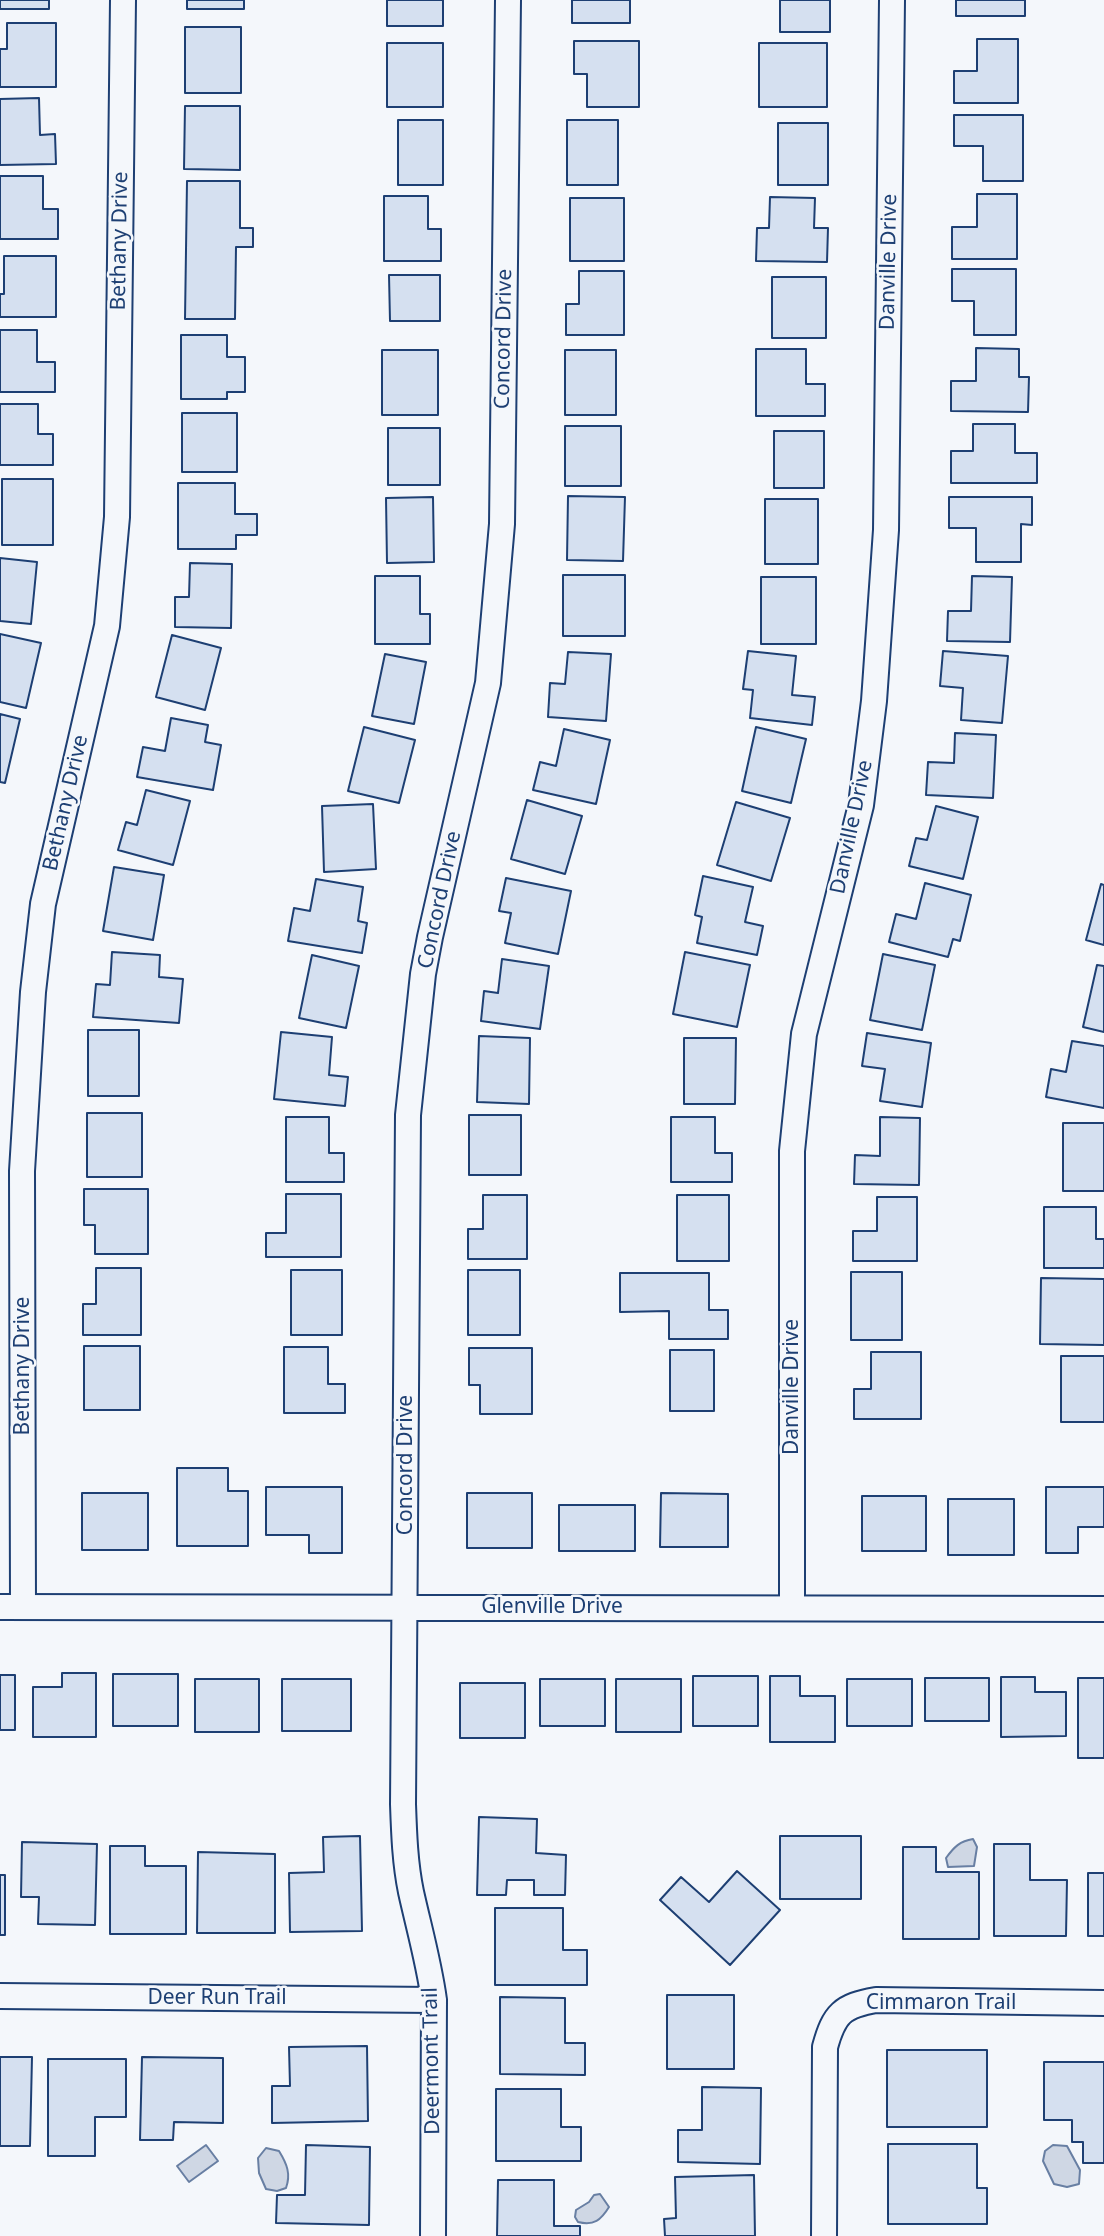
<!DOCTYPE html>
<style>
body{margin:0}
canvas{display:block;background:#f4f7fb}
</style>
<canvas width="1104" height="2236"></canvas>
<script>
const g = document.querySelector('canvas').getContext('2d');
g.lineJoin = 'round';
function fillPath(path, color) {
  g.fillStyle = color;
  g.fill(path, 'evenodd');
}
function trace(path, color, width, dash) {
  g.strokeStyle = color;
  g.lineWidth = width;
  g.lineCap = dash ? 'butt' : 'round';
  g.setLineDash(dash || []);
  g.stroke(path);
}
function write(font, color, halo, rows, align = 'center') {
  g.font = font + ' "Noto Sans",sans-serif';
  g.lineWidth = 5;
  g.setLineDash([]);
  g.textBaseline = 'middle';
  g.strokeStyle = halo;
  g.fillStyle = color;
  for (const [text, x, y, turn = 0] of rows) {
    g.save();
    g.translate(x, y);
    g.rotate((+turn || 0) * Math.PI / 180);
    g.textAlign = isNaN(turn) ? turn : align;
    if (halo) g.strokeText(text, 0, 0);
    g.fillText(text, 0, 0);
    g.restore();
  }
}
const water = new Path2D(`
 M 973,1839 L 977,1847 L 974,1866 L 948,1867 L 946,1858 C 954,1847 960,1841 973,1839 Z
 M 206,2145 L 218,2161 L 189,2182 L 177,2166 Z
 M 1053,2145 L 1067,2146 L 1080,2170 L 1079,2184 L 1067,2187 L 1054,2184 L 1043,2161 L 1045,2151 Z
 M 266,2148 L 279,2151 C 287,2164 291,2174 286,2188 L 277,2191 L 266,2189 L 259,2173 L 258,2158 Z
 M 600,2194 L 609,2207 C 601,2220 594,2226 578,2222 L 575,2217 L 576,2210 L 589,2202 L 594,2195 Z`);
const building = new Path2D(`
 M 0,0 L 49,0 L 49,9 L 0,9 Z
 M 187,0 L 244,0 L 244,9 L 187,9 Z
 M 387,0 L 443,0 L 443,26 L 387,26 Z
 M 572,0 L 630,0 L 630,23 L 572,23 Z
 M 780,0 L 830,0 L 830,32 L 780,32 Z
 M 956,0 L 1025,0 L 1025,16 L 956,16 Z
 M 7,23 L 56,23 L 56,87 L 0,87 L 0,49 L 7,49 Z
 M 185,27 L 241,27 L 241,93 L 185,93 Z
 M 977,39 L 1018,39 L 1018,103 L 954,103 L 954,71 L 977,71 Z
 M 574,41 L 639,41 L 639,107 L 587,107 L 587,74 L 574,74 Z
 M 387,43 L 443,43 L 443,107 L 387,107 Z
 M 759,43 L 827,43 L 827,107 L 759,107 Z
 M 39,98 L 40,135 L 55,134 L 56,164 L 0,165 L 0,99 Z
 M 185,106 L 240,106 L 240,170 L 184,169 Z
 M 954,115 L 1023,115 L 1023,181 L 983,181 L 983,146 L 954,146 Z
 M 398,120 L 443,120 L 443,185 L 398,185 Z
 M 567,120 L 618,120 L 618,185 L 567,185 Z
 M 778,123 L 828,123 L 828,185 L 778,185 Z
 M 0,176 L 43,176 L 43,209 L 58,209 L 58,239 L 0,239 Z
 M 187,181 L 240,181 L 240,228 L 253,228 L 253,247 L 236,247 L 235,319 L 185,319 Z
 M 977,194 L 1017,194 L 1017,259 L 952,259 L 952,227 L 977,227 Z
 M 384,196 L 428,196 L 428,229 L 441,229 L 441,261 L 384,261 Z
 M 770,197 L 815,198 L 814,228 L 828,228 L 827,262 L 756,261 L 757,228 L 769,228 Z
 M 570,198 L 624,198 L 624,261 L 570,261 Z
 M 4,256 L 56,256 L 56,317 L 0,317 L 0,294 L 4,294 Z
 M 952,269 L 1016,269 L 1016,335 L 974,335 L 974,301 L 952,301 Z
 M 579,271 L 624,271 L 624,335 L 566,335 L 566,304 L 579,304 Z
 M 389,275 L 440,275 L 440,321 L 390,321 Z
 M 772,277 L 826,277 L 826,338 L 772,338 Z
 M 0,330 L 37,330 L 37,362 L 55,362 L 55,392 L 0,392 Z
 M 181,335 L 227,335 L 227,357 L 245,357 L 245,392 L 227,392 L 227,399 L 181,399 Z
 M 976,348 L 1019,349 L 1019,377 L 1029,377 L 1028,412 L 951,411 L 951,381 L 976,381 Z
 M 756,349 L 806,349 L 806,384 L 825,384 L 825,416 L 756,416 Z
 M 382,350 L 438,350 L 438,415 L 382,415 Z
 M 565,350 L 616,350 L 616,415 L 565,415 Z
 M 0,404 L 38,404 L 38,434 L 53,434 L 53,465 L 0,465 Z
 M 182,413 L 237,413 L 237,472 L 182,472 Z
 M 973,424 L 1015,424 L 1015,453 L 1037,453 L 1037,483 L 951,483 L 951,451 L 973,451 Z
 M 565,426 L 621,426 L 621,486 L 565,486 Z
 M 388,428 L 440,428 L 440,485 L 388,485 Z
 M 774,431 L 824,431 L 824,488 L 774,488 Z
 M 2,479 L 53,479 L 53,545 L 2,545 Z
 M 178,483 L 235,483 L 235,514 L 257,514 L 257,535 L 236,535 L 236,549 L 178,549 Z
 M 568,496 L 625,497 L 623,561 L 567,560 Z
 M 433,497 L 434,562 L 387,563 L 386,498 Z
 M 949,497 L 1032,497 L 1032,525 L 1021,524 L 1021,562 L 976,562 L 976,528 L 949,528 Z
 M 765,499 L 818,499 L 818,564 L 765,564 Z
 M 0,558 L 37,562 L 31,624 L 0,621 Z
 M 190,563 L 232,564 L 231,628 L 175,627 L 175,597 L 189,597 Z
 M 563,575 L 625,575 L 625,636 L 563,636 Z
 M 375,576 L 420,576 L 420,614 L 430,614 L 430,644 L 375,644 Z
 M 972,576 L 1012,577 L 1010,642 L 947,641 L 948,611 L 971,611 Z
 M 761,577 L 816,577 L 816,644 L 761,644 Z
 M 0,634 L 41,643 L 26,708 L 0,702 Z
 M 172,635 L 221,648 L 205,710 L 156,697 Z
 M 748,651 L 796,656 L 792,695 L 815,697 L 812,725 L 750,718 L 753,690 L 743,689 Z
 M 943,651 L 1008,656 L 1002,723 L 961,720 L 963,688 L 940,686 Z
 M 568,652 L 611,654 L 606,721 L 548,717 L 550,683 L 565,684 Z
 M 385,654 L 426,662 L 414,724 L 372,716 Z
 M 0,714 L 20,719 L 5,783 L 0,782 Z
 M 171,718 L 208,725 L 205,742 L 221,745 L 213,790 L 137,777 L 143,747 L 165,751 Z
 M 364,727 L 415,740 L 399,803 L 348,791 Z
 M 756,727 L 806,739 L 791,803 L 742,791 Z
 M 564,729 L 610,740 L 596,804 L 533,790 L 540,762 L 556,766 Z
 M 955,733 L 996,735 L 993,798 L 926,795 L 928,762 L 954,763 Z
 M 146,790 L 190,801 L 173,865 L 118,850 L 126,822 L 137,825 Z
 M 527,800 L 582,816 L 565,874 L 511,859 Z
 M 736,802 L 790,818 L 771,881 L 717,865 Z
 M 373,804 L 376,869 L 324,872 L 322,806 Z
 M 936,806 L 978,817 L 963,879 L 909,866 L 916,838 L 927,840 Z
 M 114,867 L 164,875 L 153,940 L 103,931 Z
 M 703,876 L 753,887 L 745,922 L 763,926 L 757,955 L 697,943 L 702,917 L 695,915 Z
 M 506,878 L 571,891 L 558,954 L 505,943 L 511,913 L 499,911 Z
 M 316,879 L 363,887 L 358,921 L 367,923 L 362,953 L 288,941 L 294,908 L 310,911 Z
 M 925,883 L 971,895 L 960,941 L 953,939 L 948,957 L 889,942 L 896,914 L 916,919 Z
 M 1101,884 L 1104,885 L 1104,945 L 1086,940 Z
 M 112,952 L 160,955 L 159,977 L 183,979 L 179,1023 L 93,1017 L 96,984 L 110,985 Z
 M 685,952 L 750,965 L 737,1027 L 673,1014 Z
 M 883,954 L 935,965 L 922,1030 L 870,1020 Z
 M 312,955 L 359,966 L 346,1028 L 299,1018 Z
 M 502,959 L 549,966 L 540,1029 L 481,1021 L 484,991 L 498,993 Z
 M 1097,965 L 1104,966 L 1104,1032 L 1083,1027 Z
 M 88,1030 L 139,1030 L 139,1096 L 88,1096 Z
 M 281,1032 L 332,1037 L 329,1075 L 348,1077 L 345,1106 L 274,1099 Z
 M 867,1033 L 931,1043 L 922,1107 L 880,1101 L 885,1069 L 862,1066 Z
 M 479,1036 L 530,1038 L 529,1104 L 477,1102 Z
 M 684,1038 L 736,1038 L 735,1104 L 684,1104 Z
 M 1072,1041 L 1104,1046 L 1104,1108 L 1046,1097 L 1051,1069 L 1066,1072 Z
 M 87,1113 L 142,1113 L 142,1177 L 87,1177 Z
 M 469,1115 L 521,1115 L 521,1175 L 469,1175 Z
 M 286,1117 L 329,1117 L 329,1153 L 344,1153 L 344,1182 L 286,1182 Z
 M 671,1117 L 715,1117 L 715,1153 L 732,1153 L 732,1182 L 671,1182 Z
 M 880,1117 L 920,1118 L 919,1185 L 854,1184 L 855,1155 L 880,1156 Z
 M 1063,1123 L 1104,1123 L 1104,1191 L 1063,1191 Z
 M 84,1189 L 148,1189 L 148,1254 L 95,1254 L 95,1225 L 84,1225 Z
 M 286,1194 L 341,1194 L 341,1257 L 266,1257 L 266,1233 L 286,1233 Z
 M 483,1195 L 527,1195 L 527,1259 L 468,1259 L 468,1229 L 483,1229 Z
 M 677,1195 L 729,1195 L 729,1261 L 677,1261 Z
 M 877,1197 L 917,1197 L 917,1261 L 853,1261 L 853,1231 L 877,1231 Z
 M 1044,1207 L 1096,1207 L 1096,1239 L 1104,1239 L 1104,1268 L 1044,1268 Z
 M 96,1268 L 141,1268 L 141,1335 L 83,1335 L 83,1304 L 96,1304 Z
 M 291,1270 L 342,1270 L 342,1335 L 291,1335 Z
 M 468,1270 L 520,1270 L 520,1335 L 468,1335 Z
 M 851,1272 L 902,1272 L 902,1340 L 851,1340 Z
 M 620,1273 L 709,1273 L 709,1310 L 728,1310 L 728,1339 L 669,1339 L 669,1311 L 620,1312 Z
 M 1041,1278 L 1104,1279 L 1104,1345 L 1040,1344 Z
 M 84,1346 L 140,1346 L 140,1410 L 84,1410 Z
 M 284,1347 L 328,1347 L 328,1384 L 345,1384 L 345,1413 L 284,1413 Z
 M 469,1348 L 532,1348 L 532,1414 L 480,1414 L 480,1385 L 469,1385 Z
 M 670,1350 L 714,1350 L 714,1411 L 670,1411 Z
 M 871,1352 L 921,1352 L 921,1419 L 854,1419 L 854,1389 L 871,1389 Z
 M 1061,1356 L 1104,1356 L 1104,1422 L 1061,1422 Z
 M 177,1468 L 228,1468 L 228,1491 L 248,1491 L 248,1546 L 177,1546 Z
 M 266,1487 L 342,1487 L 342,1553 L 309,1553 L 309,1535 L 266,1535 Z
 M 1046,1487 L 1104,1487 L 1104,1527 L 1078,1527 L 1078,1553 L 1046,1553 Z
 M 82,1493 L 148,1493 L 148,1550 L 82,1550 Z
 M 467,1493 L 532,1493 L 532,1548 L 467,1548 Z
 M 661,1493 L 728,1494 L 728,1547 L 660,1547 Z
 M 862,1496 L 926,1496 L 926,1551 L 862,1551 Z
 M 948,1499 L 1014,1499 L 1014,1555 L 948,1555 Z
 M 559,1505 L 635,1505 L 635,1551 L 559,1551 Z
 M 62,1673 L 96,1673 L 96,1737 L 33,1737 L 33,1687 L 62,1687 Z
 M 113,1674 L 178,1674 L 178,1726 L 113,1726 Z
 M 0,1675 L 15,1675 L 15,1730 L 0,1730 Z
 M 693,1676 L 758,1676 L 758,1726 L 693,1726 Z
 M 770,1676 L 800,1676 L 800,1696 L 835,1696 L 835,1742 L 770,1742 Z
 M 1001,1677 L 1035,1677 L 1035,1692 L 1066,1692 L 1066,1736 L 1001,1737 Z
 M 925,1678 L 989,1678 L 989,1721 L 925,1721 Z
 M 1078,1678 L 1104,1678 L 1104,1758 L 1078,1758 Z
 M 195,1679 L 259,1679 L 259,1732 L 195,1732 Z
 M 282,1679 L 351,1679 L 351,1731 L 282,1731 Z
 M 540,1679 L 605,1679 L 605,1726 L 540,1726 Z
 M 616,1679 L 681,1679 L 681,1732 L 616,1732 Z
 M 847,1679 L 912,1679 L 912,1726 L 847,1726 Z
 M 460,1683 L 525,1683 L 525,1738 L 460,1738 Z
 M 479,1817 L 537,1819 L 536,1853 L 566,1855 L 565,1895 L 534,1895 L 534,1880 L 507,1880 L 506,1895 L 477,1895 Z
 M 360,1836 L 362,1931 L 290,1932 L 289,1873 L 324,1872 L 323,1837 Z
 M 780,1836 L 861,1836 L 861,1899 L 780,1899 Z
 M 22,1842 L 97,1844 L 95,1925 L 38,1924 L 39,1897 L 21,1897 Z
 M 994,1844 L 1030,1844 L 1030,1880 L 1067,1880 L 1066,1936 L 994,1936 Z
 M 110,1846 L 145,1846 L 145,1866 L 186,1866 L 186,1934 L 110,1934 Z
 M 903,1847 L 936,1847 L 936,1872 L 979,1872 L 979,1939 L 903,1939 Z
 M 198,1852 L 275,1854 L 275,1933 L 197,1933 Z
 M 737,1871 L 780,1910 L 730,1965 L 660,1900 L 681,1877 L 709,1902 Z
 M 1088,1873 L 1104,1873 L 1104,1936 L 1088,1936 Z
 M 0,1875 L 5,1875 L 5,1935 L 0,1935 Z
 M 495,1908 L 563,1908 L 563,1950 L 587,1950 L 587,1985 L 495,1985 Z
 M 667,1995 L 734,1995 L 734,2069 L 667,2069 Z
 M 500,1997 L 565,1998 L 565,2043 L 585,2043 L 585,2075 L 500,2074 Z
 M 367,2046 L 368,2121 L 272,2123 L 272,2086 L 290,2086 L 289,2047 Z
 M 887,2050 L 987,2050 L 987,2127 L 887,2127 Z
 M 0,2057 L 32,2057 L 30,2146 L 0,2146 Z
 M 142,2057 L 223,2058 L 223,2123 L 174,2122 L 173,2140 L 140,2140 Z
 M 48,2059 L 126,2059 L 126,2117 L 95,2117 L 95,2156 L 48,2156 Z
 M 1044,2062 L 1104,2062 L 1104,2163 L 1083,2163 L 1083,2142 L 1072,2142 L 1072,2120 L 1044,2120 Z
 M 702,2087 L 761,2088 L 760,2164 L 678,2162 L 678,2130 L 702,2130 Z
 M 496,2089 L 561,2089 L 561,2127 L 581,2127 L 581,2161 L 496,2161 Z
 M 888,2144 L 977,2144 L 977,2188 L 987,2188 L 987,2224 L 888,2224 Z
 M 306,2145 L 370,2147 L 369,2225 L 276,2223 L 277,2195 L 305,2195 Z
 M 754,2175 L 755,2236 L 665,2236 L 664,2219 L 676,2218 L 675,2177 Z
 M 498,2180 L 554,2180 L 554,2226 L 580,2226 L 580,2236 L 497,2236 Z`);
const minor = new Path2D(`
 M 0,1607 L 1104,1609
 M 23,1607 L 22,1171 L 33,992 L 43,904 L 107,626 L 117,517 L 123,0
 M 792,1607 L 792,1151 L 804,1034 L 861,805 L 874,701 L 886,530 L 892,0
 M 0,1996 L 434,2000
 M 433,2236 L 434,2000 C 429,1963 419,1928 411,1892 C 405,1863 404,1833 403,1804 L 408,1115 L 423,974 L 430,937 L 488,683 L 502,524 L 508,0
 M 824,2236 L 825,2047 C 834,2014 842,2006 876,2000 L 1104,2003`);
const streetNames = [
 ["Bethany Drive",120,241,-89],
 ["Danville Drive",889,262,-89],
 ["Concord Drive",504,339,-89],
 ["Bethany Drive",66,803,-77],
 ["Danville Drive",852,827,-78],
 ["Concord Drive",440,900,-78],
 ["Bethany Drive",23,1366,-90],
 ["Danville Drive",792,1387,-90],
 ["Concord Drive",406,1465,-90],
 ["Glenville Drive",552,1607],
 ["Deer Run Trail",217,1998],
 ["Cimmaron Trail",941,2003],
 ["Deermont Trail",432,2061,-91]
];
fillPath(water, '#cfd7e4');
trace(water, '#687fa3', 2);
fillPath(building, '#d5e0f0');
trace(building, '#1d3f73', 2);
trace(minor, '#1d3f73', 28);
trace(minor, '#f4f7fb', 24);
write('21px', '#1d3f73', '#f4f7fb', streetNames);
</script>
